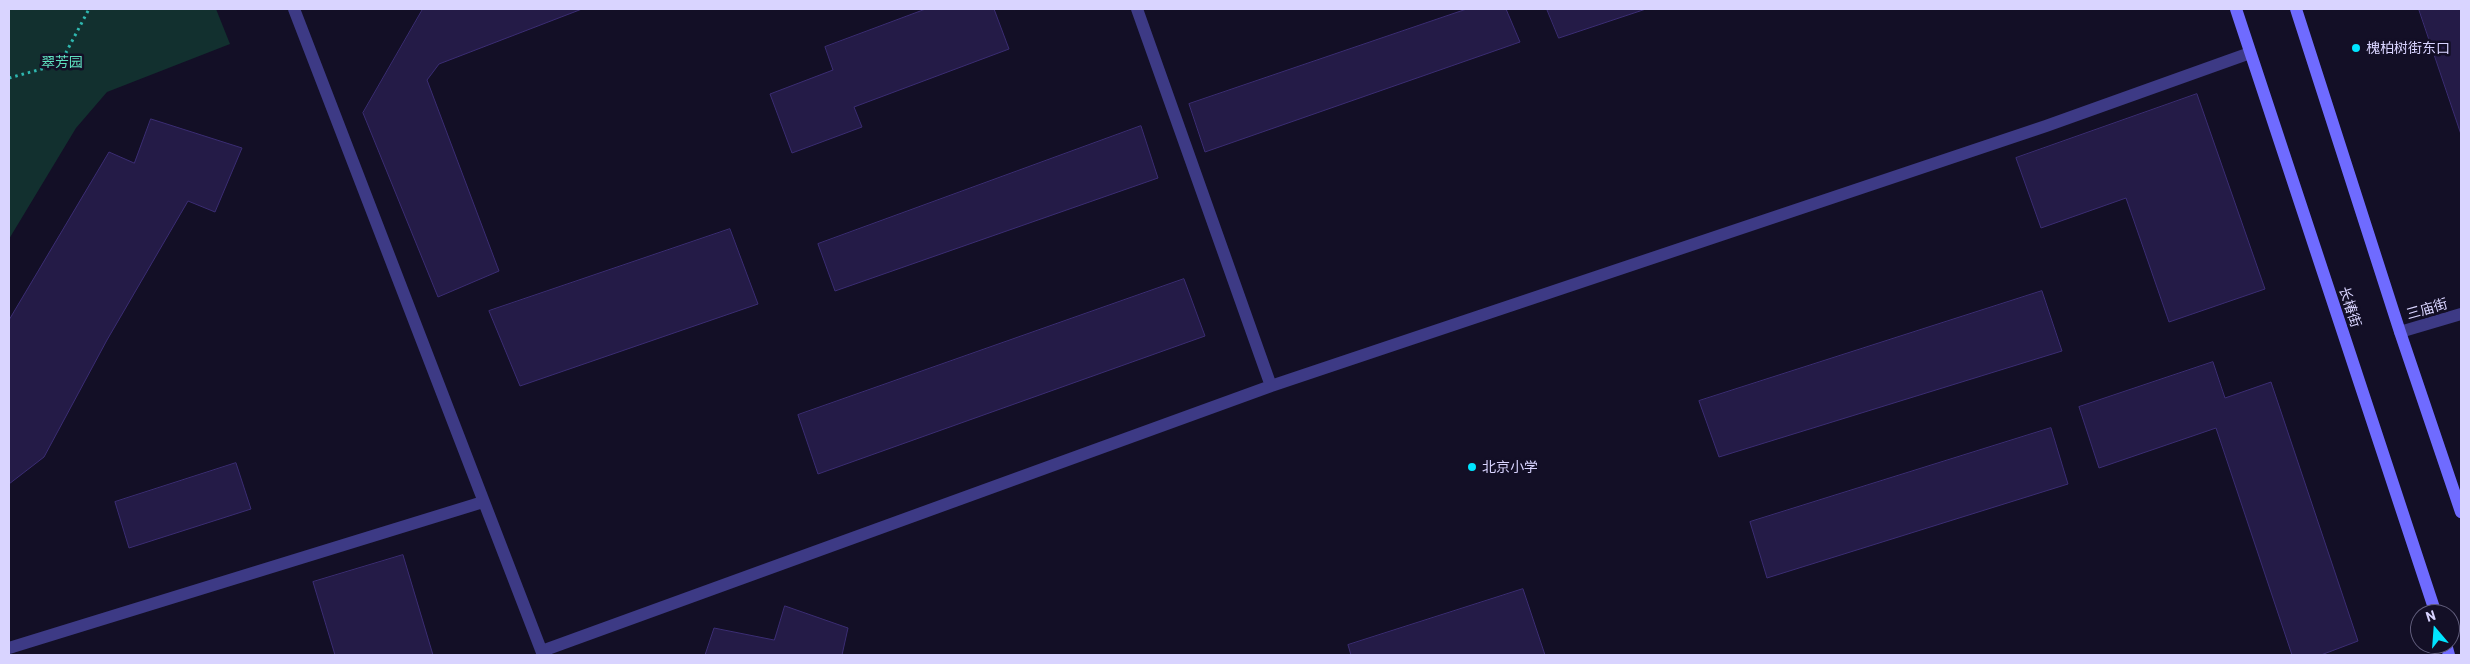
<!DOCTYPE html>
<meta charset="utf-8">
<style>
body{margin:0}
#map{position:relative;width:2470px;height:664px;overflow:hidden;background:#130f26;font-family:Barlow,sans-serif}
canvas{display:block}
.frame{position:absolute;inset:0;border:10px solid #d9d4ff;pointer-events:none}
.north{position:absolute;left:2410px;top:604px;width:50px;height:50px;box-sizing:border-box;background:#130f26;border:1px solid #625e7d;border-radius:50%;rotate:342deg;font-size:14px;font-weight:700;line-height:20px;text-align:center;color:#d9d4ff}
.north::after{content:'';display:block;margin:auto;width:18px;height:22px;background:#00e5ff;clip-path:polygon(50% 0,100% 100%,50% 72%,0 100%)}
</style>
<div id="map">
<canvas width="2470" height="664"></canvas>
<div class="frame"></div>
<div class="north">N</div>
</div>
<script>
const g = document.querySelector('canvas').getContext('2d');
g.lineJoin = 'round';
function fillPath(path, color) {
  g.fillStyle = color;
  g.fill(path, 'evenodd');
}
function trace(path, color, width, dash) {
  g.strokeStyle = color;
  g.lineWidth = width;
  g.lineCap = dash ? 'butt' : 'round';
  g.setLineDash(dash || []);
  g.stroke(path);
}
function write(font, color, halo, rows, align = 'center') {
  g.font = font + ' Barlow,"Noto Sans SC",sans-serif';
  g.lineWidth = 5;
  g.setLineDash([]);
  g.textBaseline = 'middle';
  g.strokeStyle = halo;
  g.fillStyle = color;
  for (const [text, x, y, turn = 0] of rows) {
    g.save();
    g.translate(x, y);
    g.rotate((+turn || 0) * Math.PI / 180);
    g.textAlign = isNaN(turn) ? turn : align;
    if (halo) g.strokeText(text, 0, 0);
    g.fillText(text, 0, 0);
    g.restore();
  }
}
const green = new Path2D(`
 M 9,9 L 216,9 L 230,44 L 107,92 L 76,128 L 9,239 Z`);
const building = new Path2D(`
 M 423,9 L 582,9 L 439,64 L 427,80 L 499,271 L 438,297 L 363,113 Z
 M 926,9 L 994,9 L 1009,49 L 854,107 L 862,127 L 792,153 L 770,94 L 833,70 L 825,47 Z
 M 1467,9 L 1506,9 L 1520,42 L 1205,152 L 1189,104 Z
 M 1547,9 L 1646,9 L 1559,38 Z
 M 2419,9 L 2461,9 L 2461,134 Z
 M 2197,94 L 2265,289 L 2169,322 L 2126,198 L 2041,228 L 2016,158 Z
 M 151,119 L 242,148 L 215,212 L 188,201 L 107,340 L 44,457 L 9,484 L 9,320 L 109,152 L 134,163 Z
 M 1141,126 L 1158,178 L 835,291 L 818,244 Z
 M 730,229 L 758,304 L 520,386 L 489,311 Z
 M 1184,279 L 1205,336 L 818,474 L 798,415 Z
 M 2042,291 L 2062,351 L 1719,457 L 1699,401 Z
 M 2213,362 L 2225,398 L 2271,382 L 2358,641 L 2321,655 L 2292,655 L 2216,428 L 2099,468 L 2079,407 Z
 M 2051,428 L 2068,484 L 1767,578 L 1750,522 Z
 M 236,463 L 251,509 L 129,548 L 115,502 Z
 M 403,555 L 433,655 L 335,655 L 313,582 Z
 M 1523,589 L 1545,655 L 1351,655 L 1348,645 Z
 M 785,606 L 848,628 L 842,655 L 705,655 L 714,628 L 774,640 Z`);
const path = new Path2D(`
 M 9,78 L 60,64 L 89,9`);
const minor = new Path2D(`
 M 294,9 L 543,655
 M 1137,9 L 1271,386
 M 2400,332 L 2461,314
 M 9,648 L 483,502
 M 542,651 L 1271,386 L 2046,126 L 2250,53`);
const secondary = new Path2D(`
 M 2236,9 L 2436,614
 M 2296,9 L 2400,332 L 2461,512
 M 2446,644 L 2449,655`);
const markers = [
 [2356,48,5,"#00e5ff"],
 [1472,467,5,"#00e5ff"]
];
const poiNames = [
 ["槐柏树街东口",2366,48],
 ["北京小学",1482,467]
];
const parkNames = [
 ["翠芳园",62,62]
];
const streetNames = [
 ["长椿街",2350,307,72],
 ["三庙街",2427,309,-16]
];
fillPath(green, '#12302f');
fillPath(building, '#241b47');
trace(building, '#3b2d73', 1);
trace(path, '#2fb8b0', 3, [2.5, 4]);
trace(minor, '#3d3a85', 12);
trace(secondary, '#6f6bff', 12);
for (const [x, y, r, color] of markers) {
  const dot = new Path2D();
  dot.arc(x, y, r, 0, 2 * Math.PI);
  g.fillStyle = color;
  g.fill(dot);
  trace(dot, '#130f26', 2);
}
write('14px', '#d9d4ff', '#130f26', poiNames, 'left');
write('14px', '#5fe0c0', '#130f26', parkNames);
write('14px', '#d9d4ff', '#130f26', streetNames);
</script>
